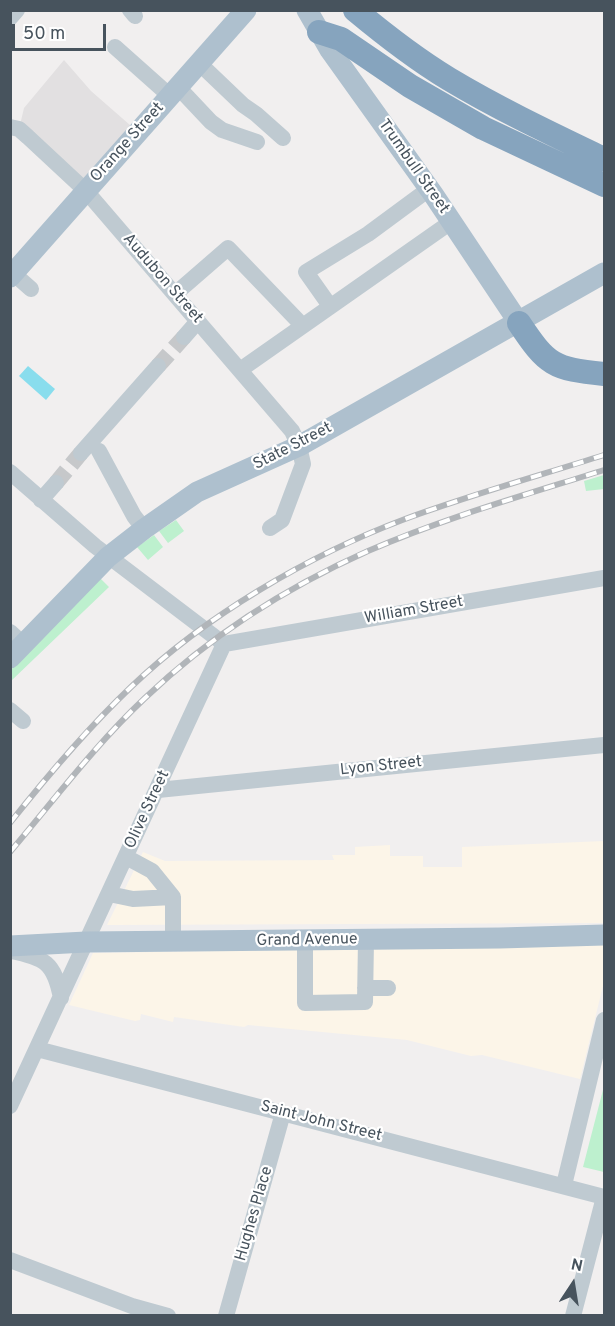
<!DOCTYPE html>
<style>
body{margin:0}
#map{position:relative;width:615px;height:1326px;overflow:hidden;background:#f1efef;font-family:Overpass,sans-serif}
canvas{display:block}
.frame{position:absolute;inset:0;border:12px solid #47535d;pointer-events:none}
.north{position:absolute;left:543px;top:1254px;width:60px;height:60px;-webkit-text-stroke:4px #fff;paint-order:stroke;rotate:12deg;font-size:16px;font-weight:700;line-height:24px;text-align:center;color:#47535d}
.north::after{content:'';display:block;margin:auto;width:21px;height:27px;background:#47535d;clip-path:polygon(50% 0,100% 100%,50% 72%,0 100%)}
.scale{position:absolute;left:12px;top:24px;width:94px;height:27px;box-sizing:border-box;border:3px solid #47535d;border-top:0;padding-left:8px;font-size:18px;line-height:21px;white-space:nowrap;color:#47535d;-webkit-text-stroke:4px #fff;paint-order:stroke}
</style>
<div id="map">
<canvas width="615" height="1326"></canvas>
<div class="frame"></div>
<div class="north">N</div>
<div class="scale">50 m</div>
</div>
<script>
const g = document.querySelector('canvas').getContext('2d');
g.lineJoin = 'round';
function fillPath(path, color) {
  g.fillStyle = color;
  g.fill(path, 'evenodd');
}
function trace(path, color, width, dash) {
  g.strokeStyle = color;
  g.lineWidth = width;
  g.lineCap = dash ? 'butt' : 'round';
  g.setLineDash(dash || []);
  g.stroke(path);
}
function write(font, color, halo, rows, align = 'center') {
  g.font = font + ' Overpass,sans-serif';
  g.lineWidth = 4.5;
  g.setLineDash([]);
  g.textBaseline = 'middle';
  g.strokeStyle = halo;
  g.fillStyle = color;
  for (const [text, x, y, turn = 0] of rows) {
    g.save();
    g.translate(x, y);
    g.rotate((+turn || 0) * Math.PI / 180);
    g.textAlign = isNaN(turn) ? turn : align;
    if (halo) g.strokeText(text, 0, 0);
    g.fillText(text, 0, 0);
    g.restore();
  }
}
const commercial = new Path2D(`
 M 604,841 L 604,923 L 107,925 L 143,852 L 165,861 L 334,860 L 332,855 L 355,855 L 355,847 L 390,845 L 390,856 L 423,856 L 423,867 L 462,867 L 462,847 Z
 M 604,945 L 604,982 L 580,1079 L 482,1055 L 471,1056 L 407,1040 L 248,1025 L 244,1027 L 174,1017 L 173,1022 L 141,1014 L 140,1020 L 135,1021 L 69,1005 L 93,953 Z`);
const education = new Path2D(`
 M 64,60 L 91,91 L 138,132 L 86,191 L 19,129 L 24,108 Z`);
const green = new Path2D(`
 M 604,475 L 604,489 L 586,491 L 584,481 Z
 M 176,520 L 184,531 L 168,543 L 159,531 Z
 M 154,535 L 163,547 L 148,560 L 137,547 Z
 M 98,576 L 109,587 L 11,681 L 11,670 L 50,624 Z
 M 604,1086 L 604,1172 L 583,1167 Z`);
const water = new Path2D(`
 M 28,366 L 55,389 L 46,400 L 19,376 Z`);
const minorTunnel = new Path2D(`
 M 158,366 L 184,337
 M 56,483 L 81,453`);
const minor = new Path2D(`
 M 130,10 L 135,16
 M 10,18 L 17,10
 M 115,47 L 170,96
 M 199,63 L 243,105 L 256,114 L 283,138
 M 178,87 L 211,122 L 222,130 L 257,142
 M 10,127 L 19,129 L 28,137 L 86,191 L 292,431 L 299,446 L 303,464 L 282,520 L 270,528
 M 14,274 L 31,289
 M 175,294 L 228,248 L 302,325
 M 330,306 L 306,272 L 368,234 L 429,189
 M 184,337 L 198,321
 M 240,370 L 451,222
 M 99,451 L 134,516 L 144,529
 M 81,453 L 158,366
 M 10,472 L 95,546 L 224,644
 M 41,500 L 56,483
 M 10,632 L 23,644
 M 224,644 L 604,578
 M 10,710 L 23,721
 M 158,790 L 604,745
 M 126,857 L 152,871 L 173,897 L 173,942
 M 109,894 L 133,899 L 173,897
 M 305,940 L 305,1003 L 365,1002 L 366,940
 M 11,951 C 45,958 54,962 61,998
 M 365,988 L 388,988
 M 37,1049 L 604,1197
 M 10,1106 L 224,644
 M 564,1185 L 604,1020
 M 10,1260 L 132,1306 L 168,1316
 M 226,1316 L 283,1113
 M 573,1316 L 604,1197`);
const major = new Path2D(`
 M 307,10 L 330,50 L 433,194 L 519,323
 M 10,277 L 246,10
 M 10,658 L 108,557 L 144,529 L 197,492 L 299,446 L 604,273
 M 10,946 L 86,942 L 500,938 L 604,935`);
const highway = new Path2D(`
 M 355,10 C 385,35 416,59 449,79 C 499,109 552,134 604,159
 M 319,32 L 341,39 L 410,86 L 483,128 L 604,185
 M 519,323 C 547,365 553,369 604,374`);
const rail = new Path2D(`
 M 10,823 C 48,775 87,729 131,687 C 205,616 309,555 405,519 C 470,495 538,476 604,455
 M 10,852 C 54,800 95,745 145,698 C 209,637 287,587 368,551 C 444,518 525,495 604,470`);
const streetNames = [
 ["Orange Street",128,143,-48],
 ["Trumbull Street",413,167,55],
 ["Audubon Street",162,279,49],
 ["State Street",293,447,-27],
 ["William Street",414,611,-10],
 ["Lyon Street",381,767,-6],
 ["Olive Street",148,810,-65],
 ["Grand Avenue",307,941,-1],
 ["Saint John Street",321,1122,14],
 ["Hughes Place",255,1214,-74]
];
fillPath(commercial, '#fcf5e8');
fillPath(education, '#e2e0e1');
fillPath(green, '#bdf0ce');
fillPath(water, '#89dded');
trace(minorTunnel, '#c6c8ca', 16, [16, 8]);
trace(minor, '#bfcad1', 16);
trace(major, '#aec0ce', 21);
trace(highway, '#86a4be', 24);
trace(rail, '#b1b5b9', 6);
trace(rail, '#fff', 4, [11]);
write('16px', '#47535d', '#fff', streetNames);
</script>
